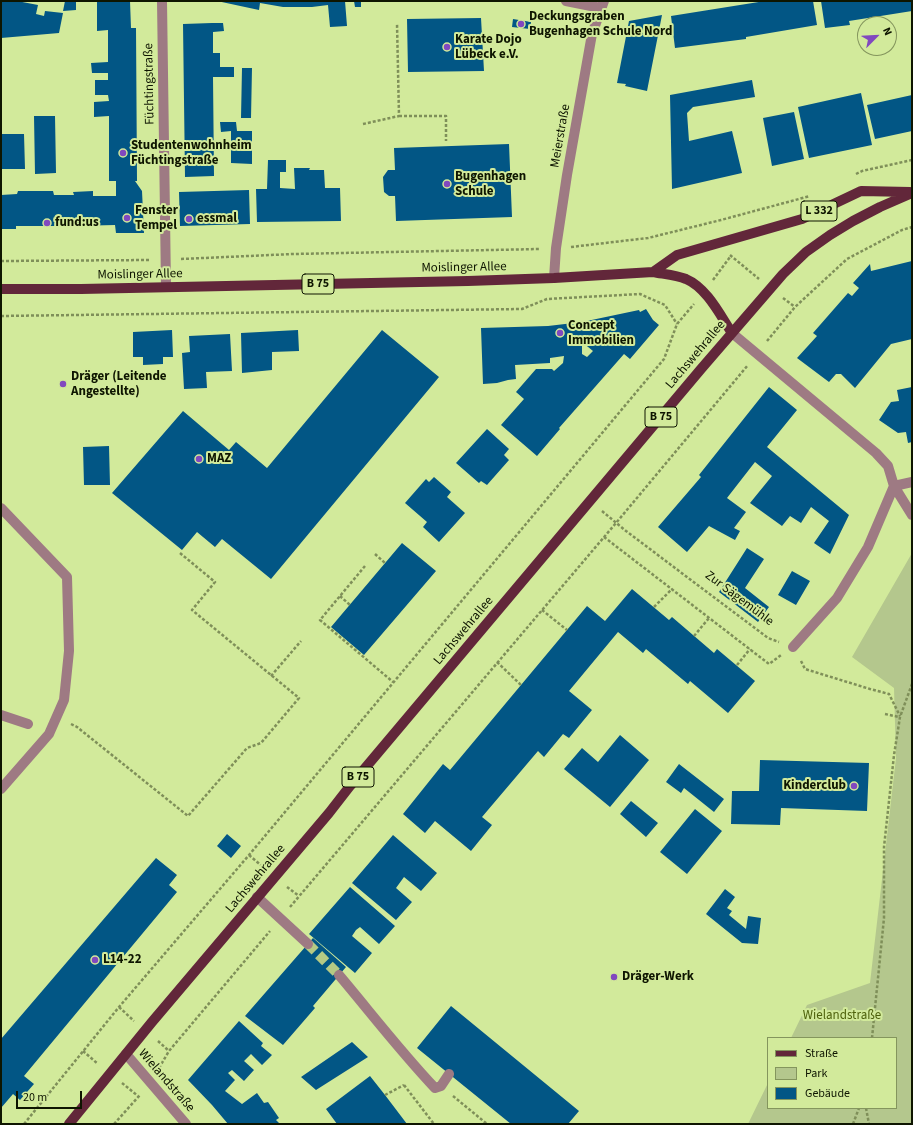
<!DOCTYPE html>
<meta charset="utf-8">
<style>
body{margin:0}
#map{position:relative;width:913px;height:1125px;overflow:hidden;background:#d2ea9b;font-family:"Source Sans 3",sans-serif}
canvas{display:block}
.frame{position:absolute;inset:0;border:2px solid #0e1500;pointer-events:none}
.legend{position:absolute;left:767px;top:1037px;width:130px;height:72px;box-sizing:border-box;background:#d2ea9b;border:1px solid #84955d;margin:0;padding:5px 7px;list-style:none;font-size:12px;color:#0e1500}
.legend li{display:flex;align-items:center;gap:8px;height:20px}
.legend b{width:20px;border:1px solid #84955d}
.north{position:absolute;left:857px;top:16px;width:40px;height:40px;box-sizing:border-box;background:#d2ea9b;border:1px solid #84955d;border-radius:50%;rotate:66deg;font-size:11px;font-weight:700;line-height:16px;text-align:center;color:#0e1500}
.north::after{content:'';display:block;margin:auto;width:14px;height:18px;background:#8148bf;clip-path:polygon(50% 0,100% 100%,50% 72%,0 100%)}
.scale{position:absolute;left:16px;top:1091px;width:66px;height:18px;box-sizing:border-box;border:2px solid #0e1500;border-top:0;padding-left:5px;font-size:12px;line-height:14px;white-space:nowrap;color:#0e1500;-webkit-text-stroke:3px #d2ea9b;paint-order:stroke}
</style>
<div id="map">
<canvas width="913" height="1125"></canvas>
<div class="frame"></div>
<ul class="legend">
<li><b style="height:5px;background:#62273a"></b>Straße</li>
<li><b style="height:11px;background:#b4c78d"></b>Park</li>
<li><b style="height:11px;background:#025685"></b>Gebäude</li>
</ul>
<div class="north">N</div>
<div class="scale">20 m</div>
</div>
<script>
const g = document.querySelector('canvas').getContext('2d');
g.lineJoin = 'round';
function fillPath(path, color) {
  g.fillStyle = color;
  g.fill(path, 'evenodd');
}
function trace(path, color, width, dash) {
  g.strokeStyle = color;
  g.lineWidth = width;
  g.lineCap = dash ? 'butt' : 'round';
  g.setLineDash(dash || []);
  g.stroke(path);
}
function write(font, color, halo, rows, align = 'center') {
  g.font = font + ' "Source Sans 3",sans-serif';
  g.lineWidth = 4;
  g.setLineDash([]);
  g.textBaseline = 'middle';
  g.strokeStyle = halo;
  g.fillStyle = color;
  for (const [text, x, y, turn = 0] of rows) {
    g.save();
    g.translate(x, y);
    g.rotate((+turn || 0) * Math.PI / 180);
    g.textAlign = isNaN(turn) ? turn : align;
    if (halo) g.strokeText(text, 0, 0);
    g.fillText(text, 0, 0);
    g.restore();
  }
}
const green = new Path2D(`
 M 912,553 L 912,1124 L 748,1124 L 768,1083 L 768,1108 L 896,1108 L 896,1038 L 791,1038 L 807,1005 L 870,983 L 896,758 L 894,688 L 852,657 Z`);
const building = new Path2D(`
 M 1,1 L 17,1 L 38,5 L 36,14 L 44,16 L 45,11 L 63,13 L 59,33 L 1,38 Z
 M 65,1 L 76,1 L 76,10 L 63,11 Z
 M 97,1 L 130,1 L 131,28 L 136,28 L 137,181 L 135,181 L 142,191 L 144,233 L 116,233 L 115,225 L 74,226 L 16,226 L 16,229 L 1,229 L 1,195 L 17,194 L 18,191 L 53,191 L 54,195 L 74,195 L 73,192 L 93,191 L 93,196 L 116,196 L 116,181 L 109,181 L 109,116 L 94,117 L 94,102 L 109,101 L 108,95 L 95,95 L 95,80 L 108,80 L 108,73 L 92,73 L 91,63 L 108,62 L 108,30 L 97,31 Z
 M 217,1 L 345,1 L 347,26 L 330,27 L 328,5 L 312,7 L 283,7 L 260,3 L 259,10 Z
 M 354,1 L 361,1 L 361,7 L 355,7 Z
 M 765,1 L 813,1 L 817,25 L 746,37 L 746,39 L 675,48 L 671,16 Z
 M 821,1 L 912,1 L 912,11 L 849,21 L 850,25 L 825,28 Z
 M 662,15 L 647,91 L 625,86 L 626,84 L 617,83 L 629,21 Z
 M 481,18 L 484,71 L 408,72 L 407,19 Z
 M 513,19 L 531,22 L 530,29 L 512,27 Z
 M 212,23 L 223,23 L 224,31 L 213,32 L 213,53 L 220,53 L 220,67 L 234,67 L 234,77 L 213,77 L 214,176 L 185,177 L 183,24 Z
 M 242,68 L 252,68 L 251,118 L 241,118 Z
 M 752,80 L 755,97 L 693,107 L 687,113 L 689,141 L 732,131 L 742,173 L 672,189 L 670,95 Z
 M 861,93 L 872,145 L 809,158 L 798,107 Z
 M 912,95 L 912,131 L 875,139 L 867,105 Z
 M 794,112 L 804,159 L 772,166 L 763,118 Z
 M 34,116 L 55,116 L 56,173 L 35,174 Z
 M 220,122 L 236,122 L 237,131 L 252,131 L 252,164 L 231,163 L 231,131 L 221,132 Z
 M 1,134 L 24,134 L 25,169 L 1,169 Z
 M 509,144 L 512,217 L 396,221 L 395,196 L 389,196 L 384,192 L 383,177 L 388,170 L 395,170 L 394,148 Z
 M 268,160 L 286,160 L 286,172 L 280,172 L 280,188 L 295,189 L 294,168 L 310,168 L 309,170 L 324,170 L 325,188 L 340,188 L 341,221 L 257,222 L 256,189 L 267,189 Z
 M 249,190 L 250,224 L 180,226 L 179,192 Z
 M 912,261 L 912,339 L 891,344 L 855,388 L 841,374 L 836,374 L 829,382 L 797,358 L 817,336 L 813,333 L 848,293 L 852,296 L 859,288 L 853,283 L 870,264 L 871,271 Z
 M 646,309 L 653,320 L 659,325 L 630,359 L 624,354 L 559,428 L 560,429 L 537,456 L 501,425 L 524,399 L 516,392 L 536,369 L 552,369 L 554,371 L 563,363 L 564,356 L 550,358 L 550,363 L 515,365 L 516,379 L 508,380 L 497,383 L 483,384 L 481,328 L 548,326 L 582,322 L 639,310 L 640,312 ZM 582,342 L 593,351 L 587,357 L 582,354 Z
 M 172,330 L 173,357 L 163,357 L 163,364 L 143,365 L 143,357 L 133,357 L 133,332 Z
 M 298,330 L 299,351 L 272,352 L 272,370 L 242,373 L 241,333 Z
 M 382,330 L 439,377 L 271,579 L 222,539 L 215,547 L 197,532 L 182,550 L 112,493 L 183,411 L 229,450 L 236,442 L 267,468 Z
 M 230,334 L 232,371 L 206,372 L 207,388 L 184,389 L 182,353 L 190,352 L 189,336 Z
 M 769,387 L 797,410 L 767,447 L 849,515 L 830,554 L 814,543 L 829,521 L 811,507 L 801,523 L 790,516 L 782,526 L 750,503 L 772,476 L 755,462 L 727,498 L 746,512 L 734,528 L 740,531 L 735,540 L 709,526 L 687,552 L 658,527 L 701,477 L 699,475 Z
 M 912,387 L 912,442 L 908,443 L 906,432 L 898,433 L 879,420 L 891,402 L 899,401 L 897,390 Z
 M 487,429 L 509,449 L 504,455 L 509,460 L 487,485 L 481,481 L 479,483 L 456,463 Z
 M 109,446 L 110,485 L 84,485 L 83,447 Z
 M 434,477 L 451,492 L 447,497 L 465,513 L 439,542 L 423,527 L 427,522 L 405,503 L 426,479 L 429,482 Z
 M 402,543 L 436,571 L 364,655 L 331,627 Z
 M 747,548 L 764,559 L 745,588 L 769,607 L 758,622 L 719,592 Z
 M 792,571 L 810,581 L 796,605 L 778,595 Z
 M 632,589 L 669,620 L 672,617 L 714,653 L 717,649 L 755,681 L 728,713 L 690,681 L 688,684 L 646,649 L 643,653 L 618,632 L 569,691 L 592,710 L 569,738 L 563,734 L 544,757 L 538,751 L 482,817 L 492,825 L 471,851 L 435,821 L 425,833 L 403,814 L 443,764 L 450,770 L 587,606 L 605,621 Z
 M 620,735 L 649,760 L 610,807 L 564,769 L 582,748 L 598,762 Z
 M 760,760 L 869,763 L 867,811 L 781,808 L 780,825 L 731,824 L 732,791 L 759,791 Z
 M 679,764 L 724,799 L 714,812 L 684,788 L 681,793 L 666,782 Z
 M 631,801 L 658,823 L 646,837 L 620,814 Z
 M 695,809 L 722,831 L 687,874 L 660,852 Z
 M 227,834 L 241,846 L 231,858 L 217,846 Z
 M 393,835 L 437,873 L 421,891 L 404,877 L 396,888 L 412,902 L 396,920 L 352,883 Z
 M 156,858 L 177,875 L 169,885 L 177,892 L 24,1076 L 34,1084 L 20,1100 L 13,1094 L 1,1108 L 1,1039 Z
 M 350,887 L 395,926 L 379,944 L 360,927 L 356,930 L 352,936 L 372,953 L 355,973 L 309,934 Z
 M 725,889 L 735,897 L 727,908 L 732,911 L 729,915 L 746,929 L 748,916 L 761,918 L 758,944 L 742,943 L 706,914 Z
 M 313,938 L 346,967 L 313,1006 L 315,1008 L 283,1045 L 245,1016 Z
 M 451,1006 L 579,1111 L 568,1124 L 511,1124 L 417,1048 Z
 M 239,1021 L 263,1043 L 261,1046 L 272,1055 L 262,1065 L 251,1054 L 244,1061 L 254,1070 L 244,1081 L 232,1070 L 228,1073 L 235,1080 L 225,1091 L 242,1104 L 257,1093 L 264,1103 L 268,1102 L 279,1118 L 276,1120 L 280,1124 L 228,1124 L 212,1105 L 188,1080 Z
 M 352,1042 L 368,1057 L 316,1090 L 301,1077 Z
 M 370,1076 L 385,1095 L 407,1124 L 337,1124 L 326,1109 Z`);
const minorTunnel = new Path2D(`
 M 308,944 L 339,975`);
const path = new Path2D(`
 M 399,116 L 446,116 L 446,141
 M 363,124 L 399,116 L 397,23
 M 856,174 L 862,171 L 912,160
 M 571,247 L 648,238 L 721,220 L 810,196
 M 730,255 L 759,279
 M 181,259 L 293,254 L 540,249
 M 1,261 L 150,260
 M 713,280 L 730,257
 M 783,298 L 795,307
 M 1,316 L 522,309 L 547,299 L 640,294 L 665,305 L 677,324
 M 767,341 L 795,307 L 847,259 L 902,230 L 912,227
 M 602,511 L 626,531 L 768,638 L 779,642
 M 604,537 L 769,664 L 781,655
 M 375,554 L 385,563
 M 365,566 L 320,620 L 393,682
 M 340,596 L 350,605
 M 654,607 L 672,589
 M 542,610 L 567,630
 M 694,636 L 709,618
 M 801,661 L 805,669 L 870,689 L 889,694 L 900,716
 M 497,662 L 521,685
 M 737,665 L 750,649
 M 271,676 L 301,641
 M 885,714 L 899,717
 M 71,724 L 77,727 L 188,816 L 247,748 L 261,743 L 299,698 L 192,610 L 215,582 L 180,553
 M 249,855 L 263,867
 M 287,887 L 299,896
 M 290,907 L 616,523 L 748,365
 M 119,1007 L 134,1021
 M 872,1038 L 884,918 L 884,847 L 894,755 L 900,717 L 912,684
 M 158,1041 L 169,1051
 M 83,1051 L 98,1064
 M 159,1068 L 169,1051 L 270,931
 M 122,1083 L 138,1096
 M 404,1085 L 434,1124
 M 385,1095 L 404,1085
 M 453,1096 L 487,1124
 M 866,1108 L 869,1124
 M 24,1124 L 119,1007 L 249,855 L 664,359 L 677,324 L 694,304
 M 114,1124 L 140,1095
 M 853,1124 L 859,1108`);
const minor = new Path2D(`
 M 162,1 L 166,287
 M 566,1 L 601,8
 M 554,278 L 556,248 L 567,175 L 592,34 L 604,1
 M 732,333 L 876,453 L 888,466 L 894,486 L 912,515
 M 894,486 L 912,482
 M 1,508 L 67,577 L 69,651 L 64,700 L 49,734 L 1,789
 M 793,647 L 837,598 L 868,547 L 894,486
 M 1,715 L 28,724
 M 257,897 L 308,944
 M 339,975 C 371,1013 401,1052 435,1088 L 441,1086 L 449,1074
 M 126,1054 L 186,1124`);
const major = new Path2D(`
 M 653,272 C 663,274 676,275 686,279 C 707,288 720,315 732,333
 M 1,289 L 81,289 L 468,281 L 554,278 L 653,272 L 677,255 L 802,219 L 861,191 L 910,192
 M 69,1124 L 152,1022 L 329,813 L 350,786 L 701,369 L 783,274 L 806,252 L 830,235 L 853,221 L 880,207 L 912,193`);
const markers = [
 [521,24,4,"#8148bf"],
 [447,47,4,"#8148bf"],
 [123,153,4,"#8148bf"],
 [447,184,4,"#8148bf"],
 [127,218,4,"#8148bf"],
 [189,219,4,"#8148bf"],
 [47,223,4,"#8148bf"],
 [560,333,4,"#8148bf"],
 [63,384,4,"#8148bf"],
 [199,459,4,"#8148bf"],
 [854,786,4,"#8148bf"],
 [95,960,4,"#8148bf"],
 [614,977,4,"#8148bf"]
];
const shields = [
 [819,211,36],
 [318,284,32],
 [661,417,32],
 [358,777,32]
];
const shieldNames = [
 ["L 332",819,211],
 ["B 75",318,284],
 ["B 75",661,417],
 ["B 75",358,777]
];
const poiNames = [
 ["Deckungsgraben",529,17],
 ["Bugenhagen Schule Nord",529,32],
 ["Karate Dojo",455,40],
 ["Lübeck e.V.",455,55],
 ["Studentenwohnheim",131,146],
 ["Füchtingstraße",131,161],
 ["Bugenhagen",455,177],
 ["Schule",455,192],
 ["Fenster",135,211],
 ["Tempel",135,226],
 ["essmal",197,219],
 ["fund:us",55,223],
 ["Concept",568,326],
 ["Immobilien",568,341],
 ["Dräger (Leitende",71,377],
 ["Angestellte)",71,392],
 ["MAZ",207,459],
 ["Kinderclub",846,786,"right"],
 ["L14-22",103,960],
 ["Dräger-Werk",622,977]
];
const streetNames = [
 ["Füchtingstraße",150,84,-91],
 ["Meierstraße",561,136,-80],
 ["Moislinger Allee",464,268,-1],
 ["Moislinger Allee",140,275,-1],
 ["Lachswehrallee",696,355,-50],
 ["Zur Sägemühle",739,599,37],
 ["Lachswehrallee",464,631,-50],
 ["Lachswehrallee",256,879,-50],
 ["Wielandstraße",166,1081,49]
];
const parkNames = [
 ["Wielandstraße",842,1016]
];
fillPath(green, '#b4c78d');
fillPath(building, '#025685');
trace(minorTunnel, '#b5ca84', 10, [10, 5]);
trace(path, '#7f8f59', 2.5, [3, 2]);
trace(minor, '#9e7a83', 10);
trace(major, '#62273a', 10);
for (const [x, y, r, color] of markers) {
  const dot = new Path2D();
  dot.arc(x, y, r, 0, 2 * Math.PI);
  g.fillStyle = color;
  g.fill(dot);
  trace(dot, '#d2ea9b', 1.5);
}
for (const [x, y, w] of shields) {
  const box = new Path2D();
  box.roundRect(x - w / 2, y - 10, w, 20, 3);
  g.fillStyle = '#d2ea9b';
  g.fill(box);
  trace(box, '#0e1500', 1);
}
write('bold 12px', '#0e1500', null, shieldNames);
write('bold 13px', '#0e1500', '#d2ea9b', poiNames, 'left');
write('13px', '#0e1500', '#d2ea9b', streetNames);
write('13px', '#4e610c', '#d2ea9b', parkNames);
</script>
